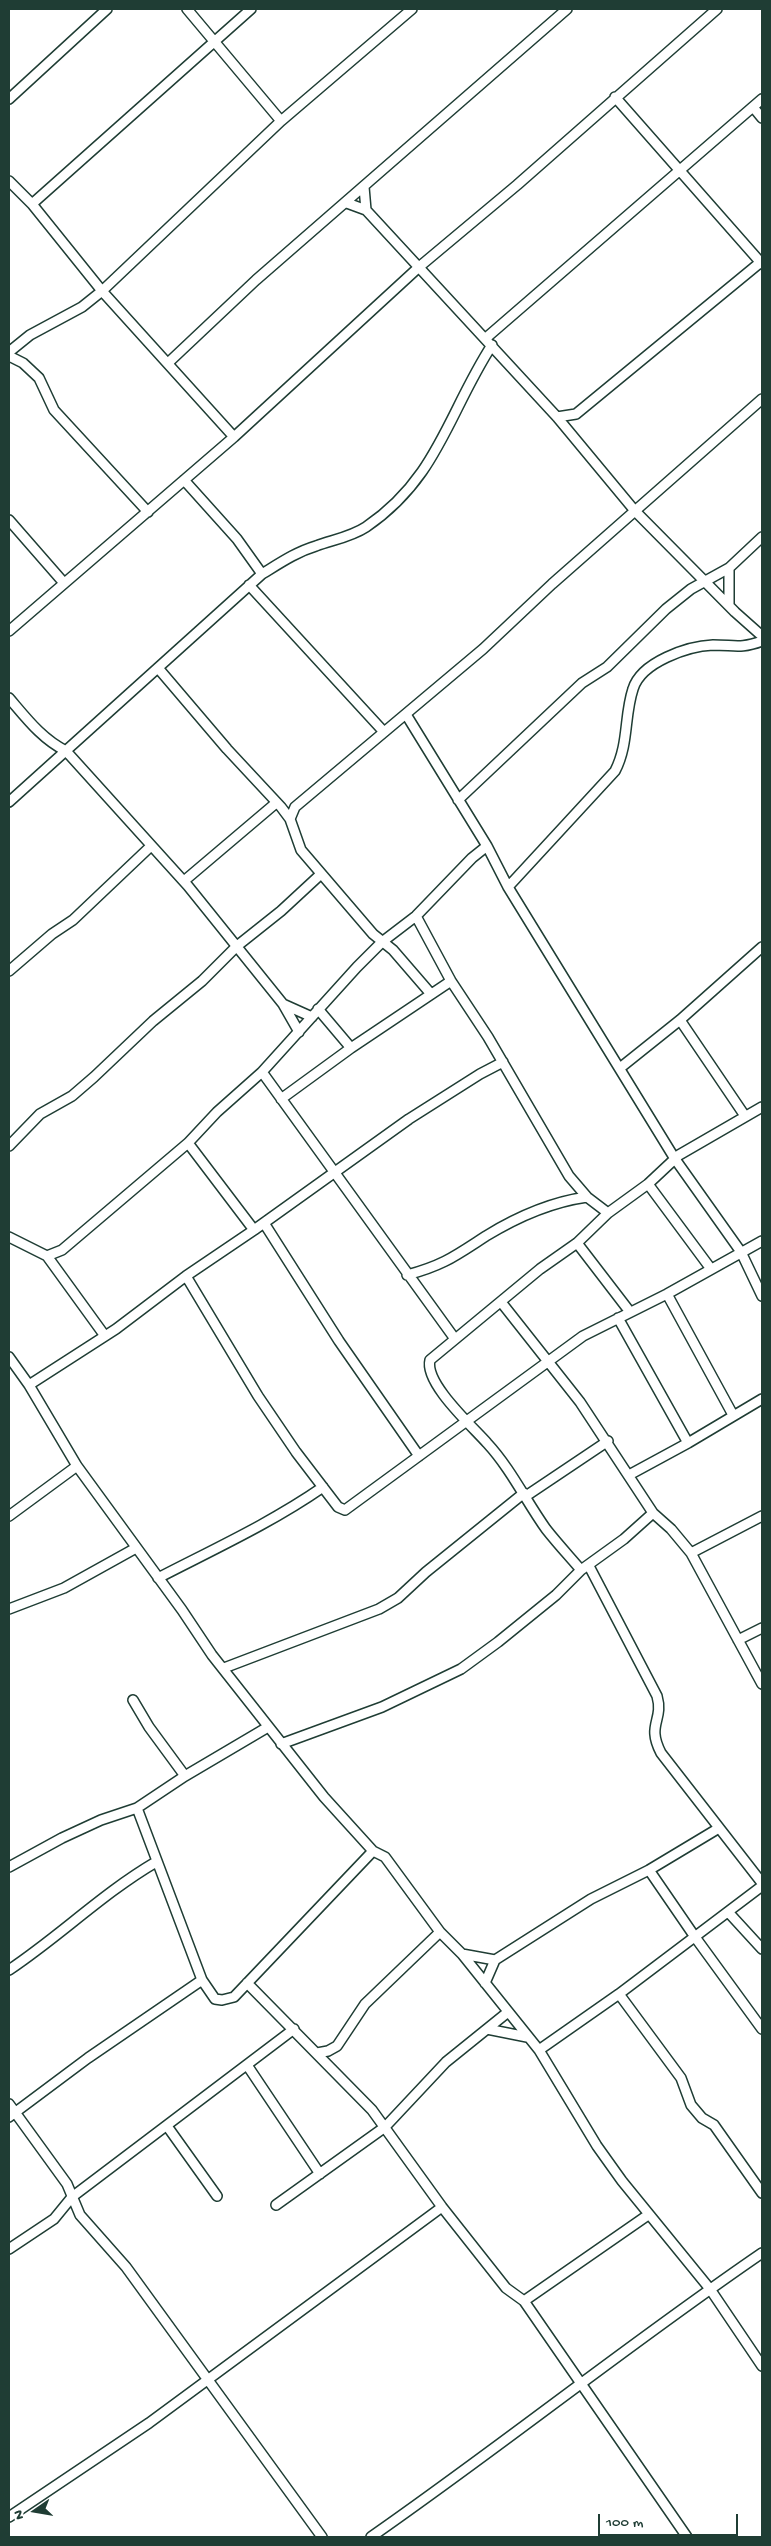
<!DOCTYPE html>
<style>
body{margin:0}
#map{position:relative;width:771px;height:2546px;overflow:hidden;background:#fff;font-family:"Gochi Hand",sans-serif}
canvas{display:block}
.frame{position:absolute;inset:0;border:10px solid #1f3d34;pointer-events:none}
.north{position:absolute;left:10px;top:2486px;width:50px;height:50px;-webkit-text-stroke:4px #fff;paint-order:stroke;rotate:257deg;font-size:14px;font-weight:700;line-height:20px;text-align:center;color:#1f3d34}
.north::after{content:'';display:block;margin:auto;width:18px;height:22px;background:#1f3d34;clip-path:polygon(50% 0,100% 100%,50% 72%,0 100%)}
.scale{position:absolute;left:598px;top:2514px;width:140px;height:22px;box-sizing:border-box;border:2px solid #1f3d34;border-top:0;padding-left:6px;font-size:15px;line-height:18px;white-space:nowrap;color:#1f3d34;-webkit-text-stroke:4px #fff;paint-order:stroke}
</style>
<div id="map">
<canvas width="771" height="2546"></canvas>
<div class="frame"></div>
<div class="north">N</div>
<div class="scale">100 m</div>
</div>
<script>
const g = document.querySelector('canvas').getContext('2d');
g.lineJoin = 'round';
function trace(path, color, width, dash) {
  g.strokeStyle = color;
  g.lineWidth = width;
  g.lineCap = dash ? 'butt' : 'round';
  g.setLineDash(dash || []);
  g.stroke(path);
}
const street = new Path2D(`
 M 187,9 L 281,121
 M 615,97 L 762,264
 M 9,99 L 107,9
 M 753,107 L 762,118
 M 9,181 L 32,204 L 102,291 L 234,437
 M 364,187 L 366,210
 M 347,203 L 366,210 L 557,417 L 635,511 L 735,612 L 762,636
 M 32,204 L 251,9
 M 486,338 L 762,99
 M 9,352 L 30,335 L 82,307 L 102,291 L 281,121 L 412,9
 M 9,356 L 23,363 L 39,378 L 54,410 L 148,512
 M 168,363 L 256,280 L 567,9
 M 557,417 L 576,414 L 762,261
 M 184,480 L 237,539 L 262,574
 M 9,520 L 64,583
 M 729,568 L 729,606
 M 249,585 L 384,732
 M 9,631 L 234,437 L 419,267 L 517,185 L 717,9
 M 158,668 L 227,749 L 281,807 L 290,819 L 301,850 L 373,934 L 393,950 L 431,994
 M 9,698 C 27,719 42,739 66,751 L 188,886 L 283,1004 L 299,1032
 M 407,716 L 487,846 L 508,887 L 675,1159 L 741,1252 L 762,1296
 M 458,800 L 582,683 L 607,667 L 666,609 L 691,589 L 729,568 L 762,537
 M 9,802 L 262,574 C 280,563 296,552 316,546 C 332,540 351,537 366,527 C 438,478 448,413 492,345
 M 290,819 L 295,807 L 483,649 L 552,584 L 762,399
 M 184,881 L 276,803
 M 508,887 L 615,771 C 629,744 624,716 633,689 C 641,662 688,646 713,645 C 735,645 740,649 762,641
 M 416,916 L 451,981 L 488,1037 L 569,1176 L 587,1197 L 608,1213
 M 9,971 L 52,934 L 73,920 L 151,846
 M 283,1004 L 312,1017
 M 318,1009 L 351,1048
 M 680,1020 L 745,1116
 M 620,1068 L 680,1020 L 762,947
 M 262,1072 L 455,1339
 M 281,1099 L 351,1048 L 451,981
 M 188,1143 L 254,1230
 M 9,1146 L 40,1114 L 72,1096 L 94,1077 L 153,1021 L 202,981 L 237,946 L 281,911 L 321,874
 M 648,1184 L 711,1269
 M 264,1223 L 339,1341 L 419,1456
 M 9,1237 L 47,1256
 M 577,1243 L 630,1312
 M 407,1275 C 444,1265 455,1256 486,1236 C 517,1217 551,1202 587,1197
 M 186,1276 L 258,1396 L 296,1452 L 338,1507 L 345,1510 L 583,1336 L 667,1294 L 762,1241
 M 667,1294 L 733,1415
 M 501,1302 L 580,1402 L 653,1513 L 671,1529 L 691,1553 L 762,1684
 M 618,1318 L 688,1443
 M 105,1336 L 47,1256 L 62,1250 L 188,1143 L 217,1112 L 262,1072 L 357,967 L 382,942 L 416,916 L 472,858 L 487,846
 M 9,1357 L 29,1385 L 77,1466 L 182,1610 L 212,1655 L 324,1797 L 373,1851 L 385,1857 L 440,1932 L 462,1954 L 539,2050 L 597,2146 L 622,2181 L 710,2289 L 762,2366
 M 29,1385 L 116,1329 L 186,1276 L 254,1230 L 409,1119 L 480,1074 L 503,1062
 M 629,1475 L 688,1443 L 762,1399
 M 526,1496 L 608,1441
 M 9,1516 L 77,1466
 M 691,1553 L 762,1516
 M 589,1566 L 657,1696 C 664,1721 646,1724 661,1753 L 762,1883
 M 581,1570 C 569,1556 557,1543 546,1529 C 526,1501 511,1469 487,1443 C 472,1426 424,1383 430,1360 L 540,1269 L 577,1243 L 608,1213 L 648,1184 L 679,1155 L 762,1107
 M 158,1578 C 214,1549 271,1523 323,1487
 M 9,1609 L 64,1588 L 136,1548
 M 738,1640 L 762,1628
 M 224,1668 L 379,1609 L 398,1598 L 426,1572 L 524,1493
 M 133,1700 L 149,1727 L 185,1776
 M 281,1744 L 382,1707 L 461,1669 L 498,1642 L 556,1595 L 581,1570 L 624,1539 L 653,1513
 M 137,1808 L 202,1980 L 215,1999 L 222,2000 L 234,1997 L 373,1851
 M 9,1867 L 62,1838 L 101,1820 L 137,1808 L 185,1776 L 268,1727
 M 649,1870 L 695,1937 L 762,2029
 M 729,1913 L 762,1949
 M 462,1954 L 495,1960
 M 9,1970 C 60,1936 103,1893 156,1862
 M 247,1983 L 372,2110 L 442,2207 L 506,2288 L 524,2301 L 687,2537
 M 485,1983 L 495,1960 L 591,1899 L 649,1870 L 719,1828
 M 619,1994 L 681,2078 L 691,2105 L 702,2118 L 714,2125 L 762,2193
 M 487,2029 L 527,2037
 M 539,2050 L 619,1994 L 762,1886
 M 317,2053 L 328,2051 L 337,2046 L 365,2004 L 440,1932
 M 247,2065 L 320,2174
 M 9,2104 L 67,2184 L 80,2215 L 126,2267 L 322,2537
 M 9,2117 L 88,2058 L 202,1980
 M 167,2126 L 217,2196
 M 276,2205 L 385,2127 L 446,2062 L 508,2012
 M 9,2249 L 54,2219 L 72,2197 L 294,2029
 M 524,2301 L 648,2215
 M 9,2517 L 149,2423 L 442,2207
 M 371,2537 C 503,2445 629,2344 762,2253`);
trace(street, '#1f3d34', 12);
trace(street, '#fff', 9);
</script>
